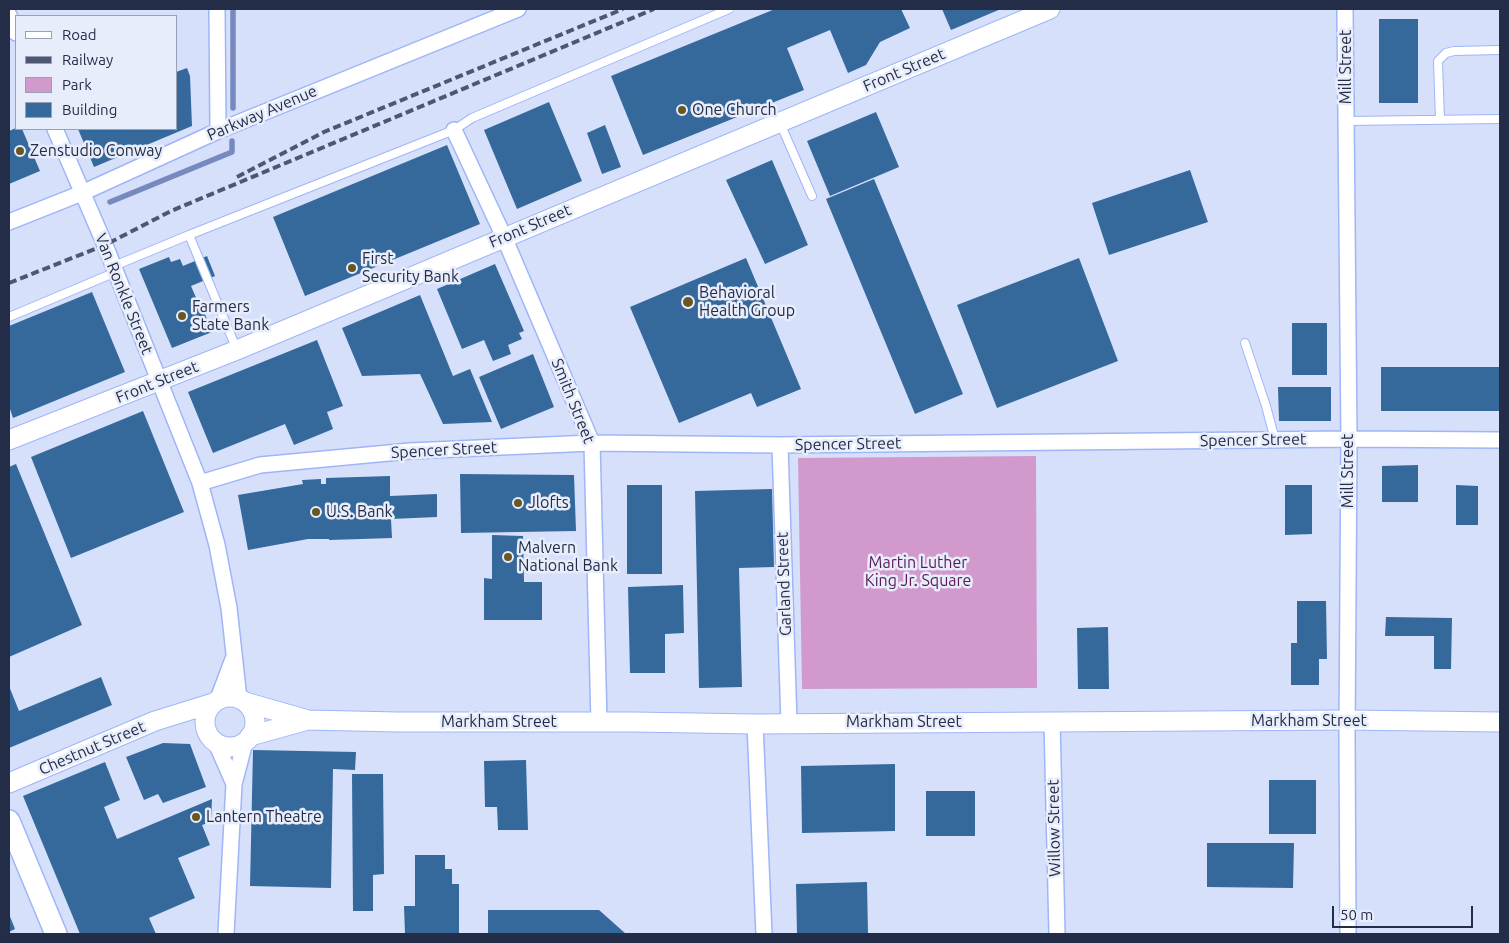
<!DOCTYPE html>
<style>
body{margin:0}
#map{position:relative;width:1509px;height:943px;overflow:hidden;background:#d6e0fb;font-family:Ubuntu,sans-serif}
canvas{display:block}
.frame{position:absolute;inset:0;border:10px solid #242d47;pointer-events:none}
.legend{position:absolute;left:15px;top:15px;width:162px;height:115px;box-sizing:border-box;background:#e8edfb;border:1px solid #9aa0b3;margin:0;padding:6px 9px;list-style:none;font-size:15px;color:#242d47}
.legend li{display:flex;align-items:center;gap:10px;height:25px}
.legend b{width:25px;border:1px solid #9aa0b3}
.scale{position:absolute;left:1332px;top:906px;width:141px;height:22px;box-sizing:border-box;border:2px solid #242d47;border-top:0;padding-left:6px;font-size:15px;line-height:18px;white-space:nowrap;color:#242d47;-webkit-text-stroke:4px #e8edfb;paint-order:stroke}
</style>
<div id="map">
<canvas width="1509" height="943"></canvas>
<div class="frame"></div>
<ul class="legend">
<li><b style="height:6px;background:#fff"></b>Road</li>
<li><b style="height:6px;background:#4d5771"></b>Railway</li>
<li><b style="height:14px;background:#d29acc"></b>Park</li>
<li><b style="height:14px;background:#35699c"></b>Building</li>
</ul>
<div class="scale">50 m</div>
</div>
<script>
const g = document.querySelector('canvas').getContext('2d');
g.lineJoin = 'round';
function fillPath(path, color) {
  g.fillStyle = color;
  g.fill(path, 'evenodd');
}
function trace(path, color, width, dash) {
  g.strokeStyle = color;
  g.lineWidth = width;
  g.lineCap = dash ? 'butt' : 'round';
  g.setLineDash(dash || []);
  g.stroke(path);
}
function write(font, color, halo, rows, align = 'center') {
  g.font = font + ' Ubuntu,sans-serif';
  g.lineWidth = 5;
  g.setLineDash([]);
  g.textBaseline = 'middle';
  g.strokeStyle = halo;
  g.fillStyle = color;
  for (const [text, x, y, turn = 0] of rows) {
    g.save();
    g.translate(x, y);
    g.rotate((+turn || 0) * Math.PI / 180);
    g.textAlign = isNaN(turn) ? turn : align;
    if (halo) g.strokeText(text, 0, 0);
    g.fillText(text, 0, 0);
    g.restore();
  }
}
const green = new Path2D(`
 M 1036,456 L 1037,688 L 802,689 L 798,458 Z`);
const stream = new Path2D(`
 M 233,108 L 233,9
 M 110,202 L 232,152 L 232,141`);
const building = new Path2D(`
 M 775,9 L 901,9 L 910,28 L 880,42 L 866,65 L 848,73 L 830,30 L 787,48 L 804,90 L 643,155 L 611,76 Z
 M 942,9 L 1001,9 L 951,30 Z
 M 1379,19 L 1418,19 L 1418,103 L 1379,103 Z
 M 187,68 L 190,76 L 192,126 L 94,167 L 78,129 L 176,129 L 176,72 Z
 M 549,102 L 582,181 L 517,209 L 484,130 Z
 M 876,112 L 899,167 L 830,196 L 807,141 Z
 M 605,125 L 621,167 L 602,174 L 587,133 Z
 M 16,128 L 22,129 L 40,171 L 9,184 L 9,131 Z
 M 447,145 L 480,224 L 305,296 L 273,217 Z
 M 772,160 L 808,245 L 765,264 L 726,180 Z
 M 1190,170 L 1208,222 L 1109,255 L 1092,203 Z
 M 874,179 L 963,394 L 915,414 L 826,199 Z
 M 207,256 L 215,276 L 191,286 L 197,300 L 199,299 L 212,332 L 172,348 L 139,269 L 169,257 L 171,262 L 180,259 L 183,266 Z
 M 746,258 L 801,389 L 757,407 L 751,393 L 679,423 L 630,307 Z
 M 1079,258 L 1118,361 L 997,408 L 957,305 Z
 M 495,264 L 524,331 L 519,333 L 522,339 L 508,345 L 511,354 L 493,361 L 484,340 L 462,349 L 437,289 Z
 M 92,292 L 125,372 L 13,418 L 9,406 L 9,326 Z
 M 420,295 L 453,376 L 470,369 L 492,422 L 443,424 L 420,374 L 362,376 L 342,328 Z
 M 1292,323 L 1327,323 L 1327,375 L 1292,375 Z
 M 317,340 L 343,406 L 327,412 L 333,429 L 294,445 L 285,424 L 213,453 L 188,392 Z
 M 533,354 L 554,407 L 501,429 L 479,377 Z
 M 1381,367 L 1500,367 L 1500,411 L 1381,411 Z
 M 1278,387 L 1331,387 L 1331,421 L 1279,421 Z
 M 143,411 L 184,512 L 71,558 L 31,457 Z
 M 16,464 L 82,625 L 9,657 L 9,467 Z
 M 1418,465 L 1418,502 L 1382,502 L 1382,466 Z
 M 460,474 L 574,475 L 576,531 L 461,533 Z
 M 390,476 L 390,496 L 437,494 L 437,517 L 391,519 L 392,538 L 329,540 L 329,539 L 308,539 L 248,550 L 238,495 L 303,484 L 302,480 L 321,479 L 321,484 L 326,484 L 326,478 Z
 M 627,485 L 662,485 L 662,574 L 627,574 Z
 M 1285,485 L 1312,485 L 1312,534 L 1285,535 Z
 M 1456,485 L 1478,486 L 1478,525 L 1456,525 Z
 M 772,489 L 774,567 L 739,568 L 742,687 L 699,688 L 695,491 Z
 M 492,535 L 523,536 L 524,582 L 542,582 L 542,620 L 484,620 L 484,578 L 492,579 Z
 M 683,585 L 684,633 L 665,634 L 665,673 L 630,673 L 628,587 Z
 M 1297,601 L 1326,601 L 1327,659 L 1319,659 L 1319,685 L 1291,685 L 1291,643 L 1297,643 Z
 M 1386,617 L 1452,618 L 1451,669 L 1434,669 L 1434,636 L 1385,636 Z
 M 1108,627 L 1109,689 L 1078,689 L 1077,628 Z
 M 101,677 L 112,705 L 9,748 L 9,686 L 19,711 Z
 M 163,743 L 190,744 L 206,787 L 163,803 L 158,794 L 144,800 L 126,757 Z
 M 253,750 L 356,752 L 355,770 L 333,769 L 331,888 L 250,886 Z
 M 526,760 L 528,830 L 498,830 L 497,807 L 485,807 L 484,761 Z
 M 105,762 L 120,800 L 104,807 L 117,839 L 212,799 L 211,822 L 202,825 L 210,845 L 178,858 L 195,898 L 149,918 L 156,934 L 80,934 L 23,796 Z
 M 895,764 L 895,831 L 802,833 L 801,766 Z
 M 352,774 L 383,774 L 384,874 L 373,875 L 373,911 L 353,911 Z
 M 1269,780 L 1316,780 L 1316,834 L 1269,834 Z
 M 926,791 L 975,791 L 975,836 L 926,836 Z
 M 1207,843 L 1294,843 L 1293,888 L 1207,887 Z
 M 415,855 L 445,855 L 445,869 L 452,869 L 452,884 L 459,884 L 459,934 L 405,934 L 404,906 L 415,906 Z
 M 867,882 L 868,934 L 797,934 L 796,884 Z
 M 488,910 L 599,910 L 626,934 L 488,934 Z
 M 9,914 L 15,929 L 9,932 Z`);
const service = new Path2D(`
 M 1440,120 L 1438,61 L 1446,53 L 1454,51 L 1500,50
 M 1346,121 L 1500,119
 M 780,123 L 812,196
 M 189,235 L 454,130 L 472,118 L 729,9
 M 114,266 L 189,235 L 237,350
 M 9,317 L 116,272
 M 1245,343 L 1266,406 L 1275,440`);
const minor = new Path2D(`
 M 217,9 L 218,131
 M 1345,9 L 1349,439 L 1347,734 L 1348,934
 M 9,15 L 16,33
 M 55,129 L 105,245 L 200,483 L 217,545 L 229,608 L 239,699
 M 454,130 L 504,237 L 592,443 L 599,723
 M 9,222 L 82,193 L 218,131 L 518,9
 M 780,445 L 789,723
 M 200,483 L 260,465 L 410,451 L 592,443 L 780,445 L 1349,439 L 1500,440
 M 218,699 L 233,659
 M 1052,721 L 1057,934
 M 755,724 L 764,934
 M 216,743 L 234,784
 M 226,934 L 234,784 L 245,742`);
const tertiary = new Path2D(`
 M 9,440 L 237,350 L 1050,9
 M205 722a25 25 0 1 1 50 0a25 25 0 1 1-50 0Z
 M 245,702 L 308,720 L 398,722 L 633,722 L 755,724 L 1347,720 L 1500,722
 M 250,736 L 308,720
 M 9,783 L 155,721 L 213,703`);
const secondary = new Path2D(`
 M 9,821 L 56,934`);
const rail = new Path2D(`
 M 237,177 L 324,132 L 623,9
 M 9,283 L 105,245 L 171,211 L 654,9`);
const markers = [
 [682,110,5,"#685725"],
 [20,151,5,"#685725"],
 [352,268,5,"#685725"],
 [688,302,6,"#685725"],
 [182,316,5,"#685725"],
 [518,503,5,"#685725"],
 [316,512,5,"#685725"],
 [508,557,5,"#685725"],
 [196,817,5,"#685725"]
];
const streetNames = [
 ["Mill Street",1346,67,-90],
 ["Front Street",904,70,-23],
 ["Parkway Avenue",262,113,-23],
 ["Front Street",530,226,-23],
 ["Van Ronkle Street",124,294,68],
 ["Front Street",157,382,-22],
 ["Smith Street",573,401,68],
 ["Spencer Street",1253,440,-1],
 ["Spencer Street",848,444,-1],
 ["Spencer Street",444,450,-3],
 ["Mill Street",1348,471,-90],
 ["Garland Street",784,584,-92],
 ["Markham Street",1309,721],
 ["Markham Street",499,722],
 ["Markham Street",904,722],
 ["Chestnut Street",92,748,-23],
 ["Willow Street",1054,828,-91]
];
const poiNames = [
 ["One Church",692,110],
 ["Zenstudio Conway",30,151],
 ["First",362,259],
 ["Security Bank",362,277],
 ["Behavioral",699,293],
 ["Health Group",699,311],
 ["Farmers",192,307],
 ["State Bank",192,325],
 ["Jlofts",528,503],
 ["U.S. Bank",326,512],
 ["Malvern",518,548],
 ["National Bank",518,566],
 ["Lantern Theatre",206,817]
];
const parkNames = [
 ["Martin Luther",918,563],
 ["King Jr. Square",918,581]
];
fillPath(green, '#d29acc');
trace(stream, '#7889bf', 5.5);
fillPath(building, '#35699c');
trace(service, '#9fb5f8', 10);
trace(minor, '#9fb5f8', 18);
trace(tertiary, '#9fb5f8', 21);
trace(secondary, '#9fb5f8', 24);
trace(service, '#fff', 8);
trace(minor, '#fff', 15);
trace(tertiary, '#fff', 19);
trace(secondary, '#fff', 21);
trace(rail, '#4d5771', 4, [8, 4]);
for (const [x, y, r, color] of markers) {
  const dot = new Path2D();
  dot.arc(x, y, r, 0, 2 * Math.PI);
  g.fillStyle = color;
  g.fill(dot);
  trace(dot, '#e8edfb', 2);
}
write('16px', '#242d47', '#e8edfb', streetNames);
write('16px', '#242d47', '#e8edfb', poiNames, 'left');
write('16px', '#5c1958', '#e8edfb', parkNames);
</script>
